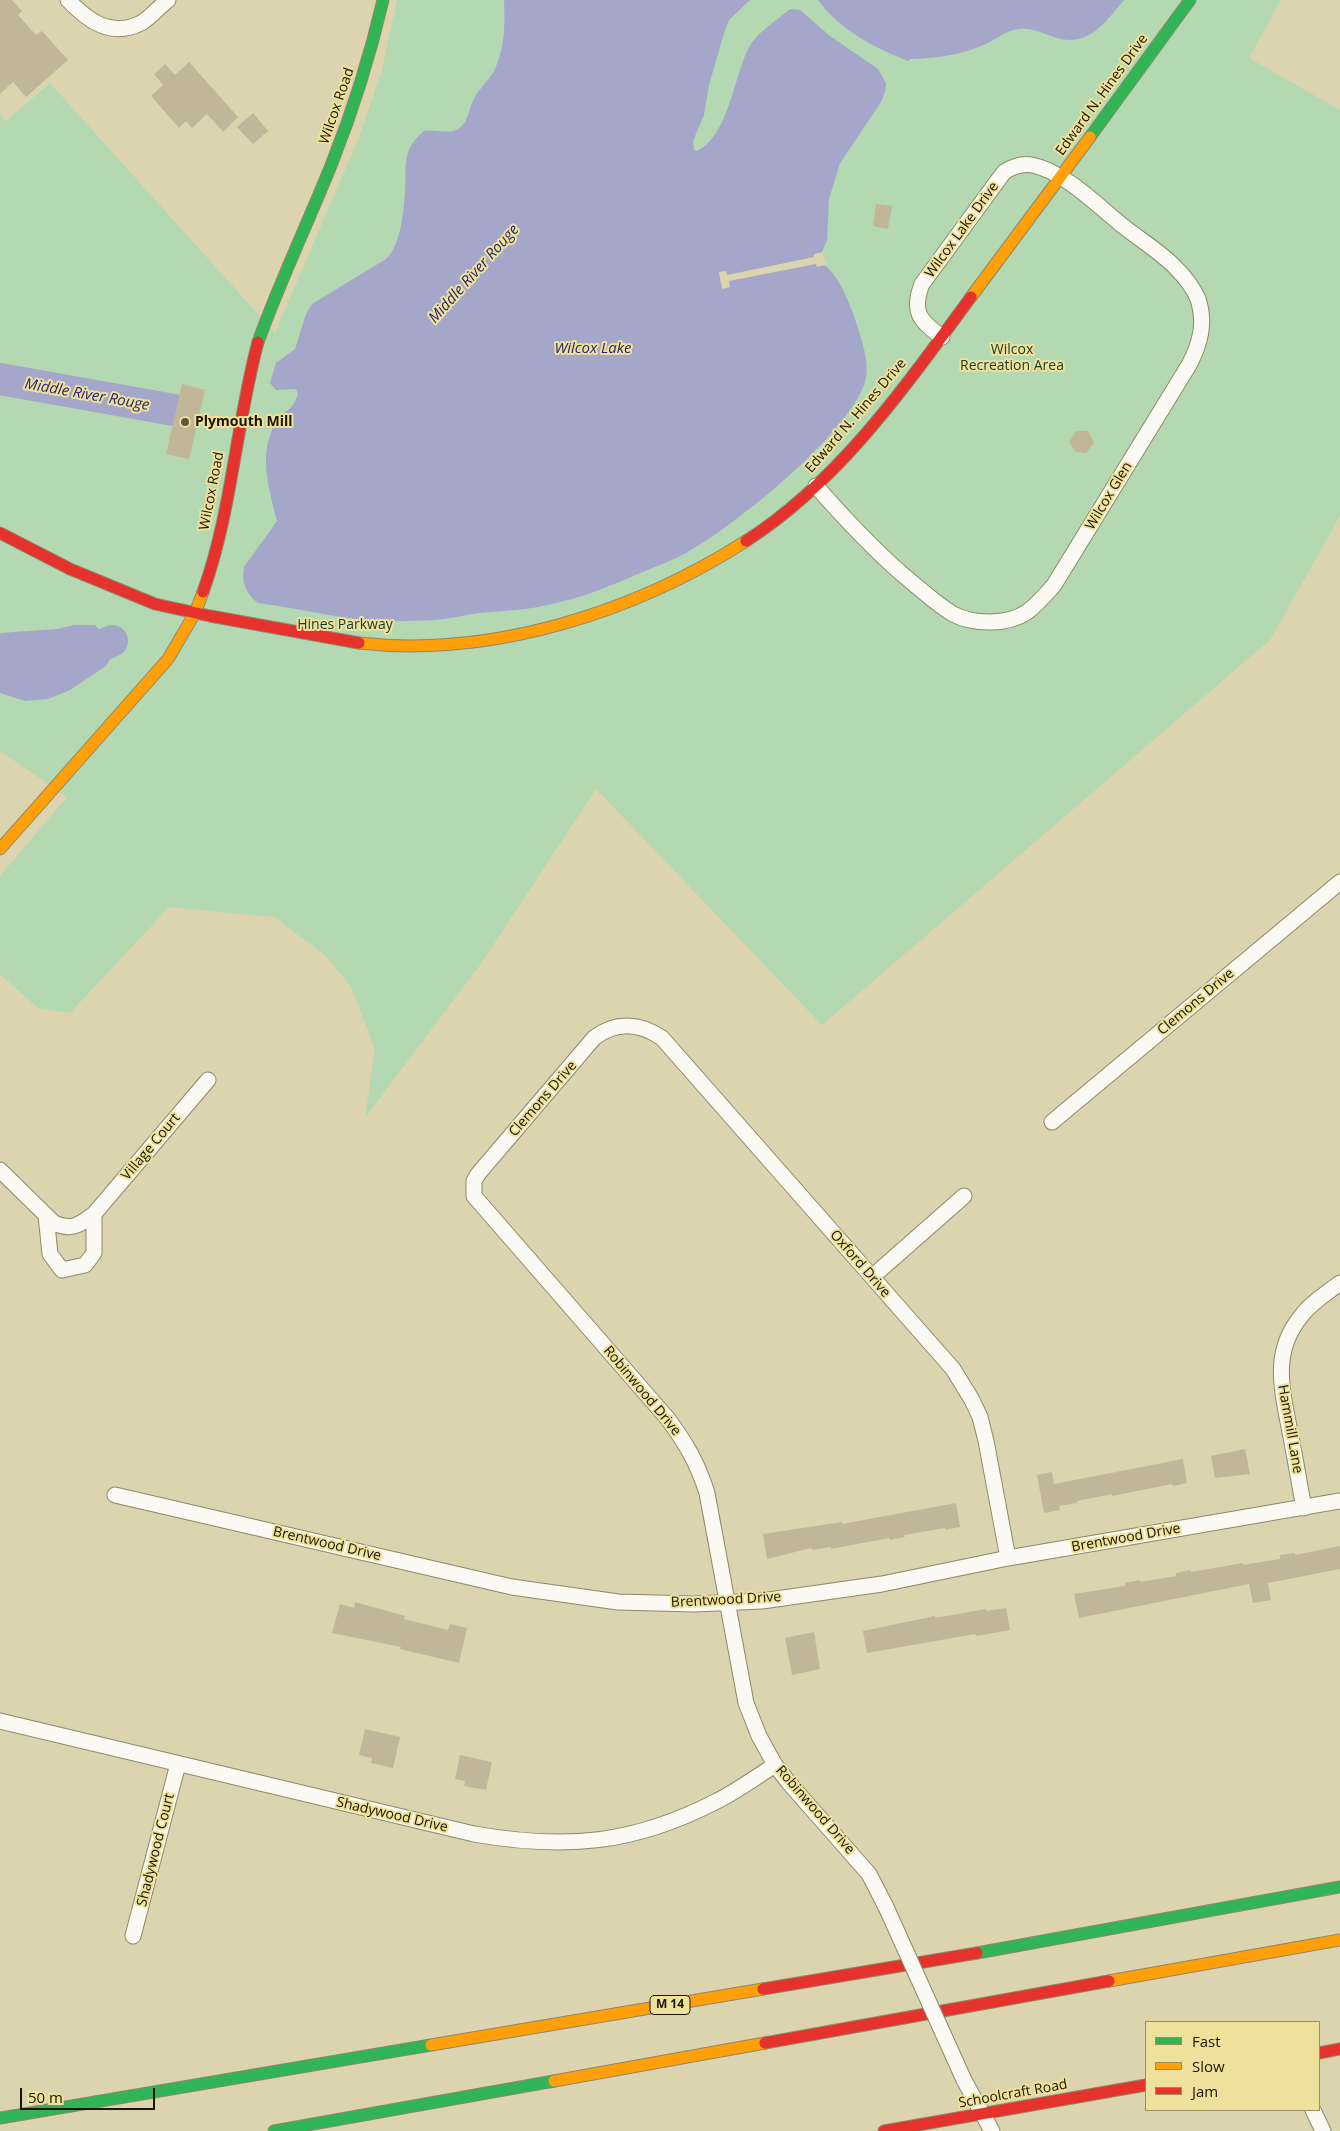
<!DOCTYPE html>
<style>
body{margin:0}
#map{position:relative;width:1340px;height:2131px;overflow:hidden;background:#dbd4ae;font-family:"Open Sans",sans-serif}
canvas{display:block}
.legend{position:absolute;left:1145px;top:2021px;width:175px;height:90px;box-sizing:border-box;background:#ede19c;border:1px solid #99905e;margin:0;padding:6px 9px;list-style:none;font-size:15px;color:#1b1600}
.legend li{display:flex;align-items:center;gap:10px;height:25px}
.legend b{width:25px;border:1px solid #99905e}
.scale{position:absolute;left:20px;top:2088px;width:135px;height:22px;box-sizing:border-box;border:2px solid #1b1600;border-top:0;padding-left:6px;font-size:15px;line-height:18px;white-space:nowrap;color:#1b1600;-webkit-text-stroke:4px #ede19c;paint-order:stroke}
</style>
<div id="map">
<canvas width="1340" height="2131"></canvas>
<ul class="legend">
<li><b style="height:6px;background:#30b455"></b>Fast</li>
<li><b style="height:6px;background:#ff9f0a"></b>Slow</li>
<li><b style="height:6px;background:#e5322d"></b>Jam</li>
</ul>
<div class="scale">50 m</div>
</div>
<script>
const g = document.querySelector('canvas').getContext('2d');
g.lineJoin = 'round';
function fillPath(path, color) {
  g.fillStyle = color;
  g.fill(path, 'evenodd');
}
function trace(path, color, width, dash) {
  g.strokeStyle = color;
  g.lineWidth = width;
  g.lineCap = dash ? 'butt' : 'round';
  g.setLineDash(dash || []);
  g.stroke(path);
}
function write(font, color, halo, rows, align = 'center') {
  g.font = font + ' "Open Sans",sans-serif';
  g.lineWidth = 4;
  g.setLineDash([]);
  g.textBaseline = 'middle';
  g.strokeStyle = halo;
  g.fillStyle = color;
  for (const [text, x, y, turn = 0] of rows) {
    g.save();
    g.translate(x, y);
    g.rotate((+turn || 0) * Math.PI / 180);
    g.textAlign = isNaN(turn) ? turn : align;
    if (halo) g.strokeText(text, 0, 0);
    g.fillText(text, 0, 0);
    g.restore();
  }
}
const green = new Path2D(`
 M 397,0 L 1281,0 L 1249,58 L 1340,110 L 1340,516 L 1270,640 L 822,1025 L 596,789 L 480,965 L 365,1118 L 375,1049 L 351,987 L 326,956 L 274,917 L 169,907 L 70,1013 L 38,1008 L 0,974 L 0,876 L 67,797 L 0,751 L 0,115 L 6,121 L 50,83 L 275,333 L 360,135 L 382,70 Z`);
const water = new Path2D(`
 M 504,0 L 750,0 L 729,20 L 725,30 L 709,85 L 704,115 L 693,141 L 694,150 L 697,151 C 728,136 734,78 748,49 C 756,33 777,20 790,9 L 800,10 L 830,36 L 878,69 L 886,83 L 885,92 L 881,102 L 840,163 L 829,199 L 827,240 L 822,252 L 824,265 C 839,274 852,309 857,325 C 862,342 869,360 866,378 C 855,430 733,527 686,553 C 673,560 659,565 645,571 C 615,584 585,597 552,604 C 528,610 503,611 479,613 C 464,615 449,619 434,620 C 408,622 382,621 356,619 C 323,615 291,607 258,603 C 246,594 241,582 244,567 L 277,521 C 269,489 257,451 277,421 C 287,408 292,412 298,394 L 296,389 L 276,390 L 270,383 L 276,363 L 295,349 L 306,314 L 312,304 L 386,259 C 401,245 403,214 405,194 C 407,167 400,151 424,131 C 436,129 447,135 458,129 C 469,122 468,110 474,99 C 479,89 488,81 494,71 C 505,49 505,25 504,0 Z
 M 818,0 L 1124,0 C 1112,14 1100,32 1082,38 C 1057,46 1041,26 1019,29 C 1007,30 998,38 988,43 C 965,54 935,59 910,59 L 908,61 C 873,47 840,30 818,0 Z
 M 74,625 L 95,625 L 107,638 L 113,654 L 106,666 L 70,690 L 48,699 L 25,701 L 0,693 L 0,633 L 57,629 Z`);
const pier = new Path2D(`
 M 823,252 L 826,265 L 817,267 L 816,264 L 729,281 L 730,287 L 722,289 L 719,272 L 726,271 L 727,275 L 814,257 L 814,254 Z`);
const river = new Path2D(`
 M 0,379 L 174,410
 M 0,672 C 31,679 84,655 112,641`);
const building = new Path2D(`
 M 0,0 L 12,0 L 22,11 L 18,15 L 36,35 L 42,31 L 68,60 L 26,97 L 13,82 L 0,94 Z
 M 189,62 L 238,117 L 223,132 L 207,114 L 192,128 L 186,121 L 179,128 L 151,96 L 163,85 L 154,74 L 165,64 L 175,75 Z
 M 253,113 L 268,131 L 253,144 L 237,127 Z
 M 876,204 L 892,206 L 888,229 L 873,226 Z
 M 182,384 L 205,390 L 189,459 L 166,454 Z
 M 1076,431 L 1088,431 L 1094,443 L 1086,453 L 1076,452 L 1069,442 Z
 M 1245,1449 L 1250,1474 L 1215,1478 L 1211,1456 Z
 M 1183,1459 L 1187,1483 L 1173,1486 L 1172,1484 L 1112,1496 L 1112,1494 L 1077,1501 L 1077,1503 L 1059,1506 L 1060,1510 L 1044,1513 L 1037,1475 L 1052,1472 L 1054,1484 Z
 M 956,1503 L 960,1527 L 945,1530 L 945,1528 L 904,1535 L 905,1537 L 890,1540 L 889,1538 L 831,1549 L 831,1547 L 812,1550 L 811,1548 L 767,1559 L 763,1534 L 842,1522 L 842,1524 Z
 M 1340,1546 L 1340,1569 L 1268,1583 L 1271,1600 L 1253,1603 L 1249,1584 L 1079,1618 L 1074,1594 L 1125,1586 L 1125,1583 L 1140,1580 L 1140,1582 L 1176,1576 L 1176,1573 L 1191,1570 L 1191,1572 L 1243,1563 L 1243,1565 L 1280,1559 L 1280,1555 L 1295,1553 L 1295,1555 Z
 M 355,1602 L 405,1616 L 404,1619 L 448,1630 L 450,1624 L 467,1628 L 459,1663 L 400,1649 L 401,1647 L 332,1633 L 340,1604 L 354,1608 Z
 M 1006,1608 L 1010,1630 L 976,1636 L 975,1634 L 867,1653 L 863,1631 L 935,1616 L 935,1618 L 986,1609 L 986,1611 Z
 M 814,1632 L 820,1669 L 792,1675 L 785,1638 Z
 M 365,1729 L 400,1737 L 393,1768 L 371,1763 L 372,1758 L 359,1755 Z
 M 460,1755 L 492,1762 L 486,1790 L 464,1786 L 465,1781 L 455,1779 Z`);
const street = new Path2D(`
 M 68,0 C 88,21 111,38 141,23 C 151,17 159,7 168,0
 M 816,486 C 844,518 870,546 902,574 C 918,587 935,603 953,614 C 974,625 1008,625 1027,612 C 1038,604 1046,594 1054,585 L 1189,365 C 1200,344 1206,323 1198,299 C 1193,286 1183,275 1174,266 C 1159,251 1139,239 1123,226 C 1098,206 1064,171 1032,165 C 1022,163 1012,167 1004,172 L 922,284 C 911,312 920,321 942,337
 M 1052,1122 L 1340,882
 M 0,1170 L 54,1223 C 71,1231 80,1225 94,1214 L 208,1080
 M 46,1215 L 50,1254 L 62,1270 L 85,1265 L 94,1253 L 94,1214
 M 872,1277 L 964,1196
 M 115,1495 L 512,1587 L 618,1602 L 695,1604 L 762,1601 L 882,1584 L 1008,1558 L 1340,1501
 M 1304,1508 C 1299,1482 1295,1457 1290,1432 C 1282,1389 1271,1352 1302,1315 C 1312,1302 1327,1293 1340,1283
 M 0,1721 L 474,1834 C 566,1850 634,1844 717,1801 C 737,1791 756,1777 775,1765
 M 886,1907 L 869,1874 L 789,1783 L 775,1765 L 759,1736 L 746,1703 L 707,1493 C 697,1462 687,1445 668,1419 L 474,1196 L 474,1181 L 478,1174 L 594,1038 C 616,1021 640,1023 662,1038 L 953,1369 L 972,1400 L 980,1417 L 986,1441 L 1008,1558
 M 133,1936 L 178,1764
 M 964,2080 L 992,2131
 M 1313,2110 L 1323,2131`);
const fast = new Path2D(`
 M 1090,137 L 1190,0
 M 258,342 C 280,281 308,223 332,163 C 353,110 370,56 383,0
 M 977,1953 L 1340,1887
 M 0,2118 L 431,2045
 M 274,2131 L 554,2081`);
const slow = new Path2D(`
 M 971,297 L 1090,137
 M 359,643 C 492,658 635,612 746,541
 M 0,849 L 168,659 L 195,613 L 203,592
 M 1109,1981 L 1340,1940
 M 431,2045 L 763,1989
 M 554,2081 L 765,2043`);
const jam = new Path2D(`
 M 0,533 L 70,569 L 155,604 L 210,616 L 359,643
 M 746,541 C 840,481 906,385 971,297
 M 203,592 C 232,511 236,424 258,342
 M 763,1989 L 977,1953
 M 765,2043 L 1109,1981
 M 1319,2053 L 1340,2049
 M 884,2131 L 1146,2085`);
const streetBridge = new Path2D(`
 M 886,1907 L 964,2080`);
const markers = [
 [185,422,5,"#5e583d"]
];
const shields = [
 [670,2005,40]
];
const shieldNames = [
 ["M 14",670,2005]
];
const streetNames = [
 ["Edward N. Hines Drive",1102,95,-54],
 ["Wilcox Road",337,106,-71],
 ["Wilcox Lake Drive",962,230,-54],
 ["Edward N. Hines Drive",856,416,-49],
 ["Wilcox Road",212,491,-79],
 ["Wilcox Glen",1109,496,-59],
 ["Clemons Drive",1196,1002,-40],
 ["Clemons Drive",543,1099,-49],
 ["Village Court",151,1147,-50],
 ["Oxford Drive",860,1264,49],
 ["Robinwood Drive",642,1391,50],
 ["Hammill Lane",1290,1429,80],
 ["Brentwood Drive",1126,1538,-10],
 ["Brentwood Drive",327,1544,13],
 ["Brentwood Drive",726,1600,-3],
 ["Robinwood Drive",815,1810,49],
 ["Shadywood Drive",392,1815,13],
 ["Shadywood Court",156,1850,-76],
 ["Schoolcraft Road",1013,2094,-10]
];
const parkNames = [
 ["Wilcox",1012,350],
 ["Recreation Area",1012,366],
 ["Hines Parkway",345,625]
];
const poiNames = [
 ["Plymouth Mill",195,422]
];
const waterNames = [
 ["Middle River Rouge",474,274,-48],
 ["Wilcox Lake",593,349],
 ["Middle River Rouge",87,395,10]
];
fillPath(green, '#b4d8b1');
fillPath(water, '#a4a6ca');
fillPath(pier, '#dbd4ae');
trace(river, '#a4a6ca', 32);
fillPath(building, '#c2b698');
trace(street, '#8d8869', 17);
trace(fast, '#8d8869', 13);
trace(slow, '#8d8869', 13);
trace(jam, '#8d8869', 13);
trace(street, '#faf9f3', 15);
trace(fast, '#30b455', 11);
trace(slow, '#ff9f0a', 11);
trace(jam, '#e5322d', 11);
trace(streetBridge, '#8d8869', 17, []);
trace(streetBridge, '#faf9f3', 15);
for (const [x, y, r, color] of markers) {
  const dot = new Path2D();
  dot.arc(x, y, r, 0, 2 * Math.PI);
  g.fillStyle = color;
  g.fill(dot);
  trace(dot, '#ede19c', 2);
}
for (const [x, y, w] of shields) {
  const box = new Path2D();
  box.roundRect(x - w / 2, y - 9.5, w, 19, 4);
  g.fillStyle = '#ede19c';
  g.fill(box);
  trace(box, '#1b1600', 1);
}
write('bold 12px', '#1b1600', null, shieldNames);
write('14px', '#1b1600', '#ede19c', streetNames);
write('14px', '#183b29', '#ede19c', parkNames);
write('bold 14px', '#1b1600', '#ede19c', poiNames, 'left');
write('italic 15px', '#292371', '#ede19c', waterNames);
</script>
